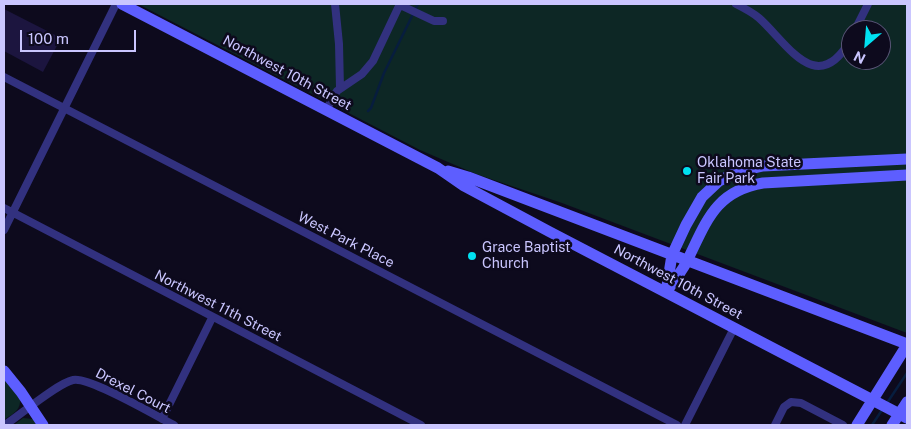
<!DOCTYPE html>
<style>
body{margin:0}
#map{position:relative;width:911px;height:429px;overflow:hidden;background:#0d0a1d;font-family:"Public Sans",sans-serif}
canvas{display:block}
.frame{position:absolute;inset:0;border:5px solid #cac6ff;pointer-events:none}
.north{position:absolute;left:841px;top:20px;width:50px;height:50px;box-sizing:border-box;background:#0d0a1d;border:1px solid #595577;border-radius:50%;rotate:207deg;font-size:14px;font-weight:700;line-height:20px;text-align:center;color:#cac6ff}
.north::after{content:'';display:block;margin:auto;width:18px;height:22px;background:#00e1f1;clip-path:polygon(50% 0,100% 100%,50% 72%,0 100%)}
.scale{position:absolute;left:20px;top:30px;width:116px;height:22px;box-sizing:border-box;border:2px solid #cac6ff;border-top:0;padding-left:6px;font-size:15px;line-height:18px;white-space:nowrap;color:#cac6ff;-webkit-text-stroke:4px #0d0a1d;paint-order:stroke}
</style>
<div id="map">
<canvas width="911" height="429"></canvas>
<div class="frame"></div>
<div class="north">N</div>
<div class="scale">100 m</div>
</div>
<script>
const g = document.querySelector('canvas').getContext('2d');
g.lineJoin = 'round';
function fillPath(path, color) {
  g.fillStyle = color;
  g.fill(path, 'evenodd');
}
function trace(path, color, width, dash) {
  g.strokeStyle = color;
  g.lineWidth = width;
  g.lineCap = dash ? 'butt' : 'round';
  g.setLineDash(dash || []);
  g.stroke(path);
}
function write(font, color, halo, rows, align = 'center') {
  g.font = font + ' "Public Sans",sans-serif';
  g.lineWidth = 5;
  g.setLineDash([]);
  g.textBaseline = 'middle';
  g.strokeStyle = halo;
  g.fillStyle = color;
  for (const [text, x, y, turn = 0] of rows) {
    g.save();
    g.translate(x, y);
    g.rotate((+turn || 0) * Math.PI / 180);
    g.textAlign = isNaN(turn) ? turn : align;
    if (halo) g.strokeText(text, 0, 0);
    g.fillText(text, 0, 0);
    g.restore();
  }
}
const green = new Path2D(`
 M 138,4 L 907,4 L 907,333 L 562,203 L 476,174 L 420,150 ZM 851,30 L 881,30 L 881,60 L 851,60 Z
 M 4,378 L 20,399 C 21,411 12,414 4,420 Z
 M 23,418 L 33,419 L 37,425 L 14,425 Z`);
const stream = new Path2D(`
 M 368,111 L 371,108 L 384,73 L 418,4
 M 887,403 L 907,373
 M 872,425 L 882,410`);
const building = new Path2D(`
 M 4,9 L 61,38 L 43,72 L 4,51 Z`);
const street = new Path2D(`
 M 335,4 L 339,44 L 340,88
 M 736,4 C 744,8 752,12 759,18 C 788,44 817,99 851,39
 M 400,5 L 434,21 L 443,21
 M 855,30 L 868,4
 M 4,77 L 677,425
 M 326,110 L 337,91 L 362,74 L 373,61 L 400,4
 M 4,208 L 421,425
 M 4,230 L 116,4
 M 162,419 L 212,318
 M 5,425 C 20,415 58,383 73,380 C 89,376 156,416 174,425
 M 685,425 L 734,328
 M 775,425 L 784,407 L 791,402 L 801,403 L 843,425`);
const secondary = new Path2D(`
 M 122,4 L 438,168 L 464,186 L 550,232 L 907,418
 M 448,171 L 468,177 L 907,344
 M 669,288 C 675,279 684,269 688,259 C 707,220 716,191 763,183 L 907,175
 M 666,292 L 672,255 L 686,225 L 702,197 L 719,181 L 737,172 L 763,166 L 907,159
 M 4,371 L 21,392 L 43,425
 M 857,425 L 907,345
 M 892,425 L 907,402`);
const markers = [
 [687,171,5,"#00e1f1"],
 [472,256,5,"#00e1f1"]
];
const streetNames = [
 ["Northwest 10th Street",287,73,28],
 ["West Park Place",346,240,27],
 ["Northwest 10th Street",678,282,28],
 ["Northwest 11th Street",218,306,27],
 ["Drexel Court",133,391,27]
];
const poiNames = [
 ["Oklahoma State",697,163],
 ["Fair Park",697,179],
 ["Grace Baptist",482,248],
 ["Church",482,264]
];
fillPath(green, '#0d2725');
trace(stream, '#071d3e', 2.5);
fillPath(building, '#1c153f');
trace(street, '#32317f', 8);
trace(secondary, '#5d5eff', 11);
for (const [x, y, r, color] of markers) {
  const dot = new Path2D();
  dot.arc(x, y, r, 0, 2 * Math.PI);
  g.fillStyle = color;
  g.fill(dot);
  trace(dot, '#0d0a1d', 2);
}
write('14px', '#cac6ff', '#0d0a1d', streetNames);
write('14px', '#cac6ff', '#0d0a1d', poiNames, 'left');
</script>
